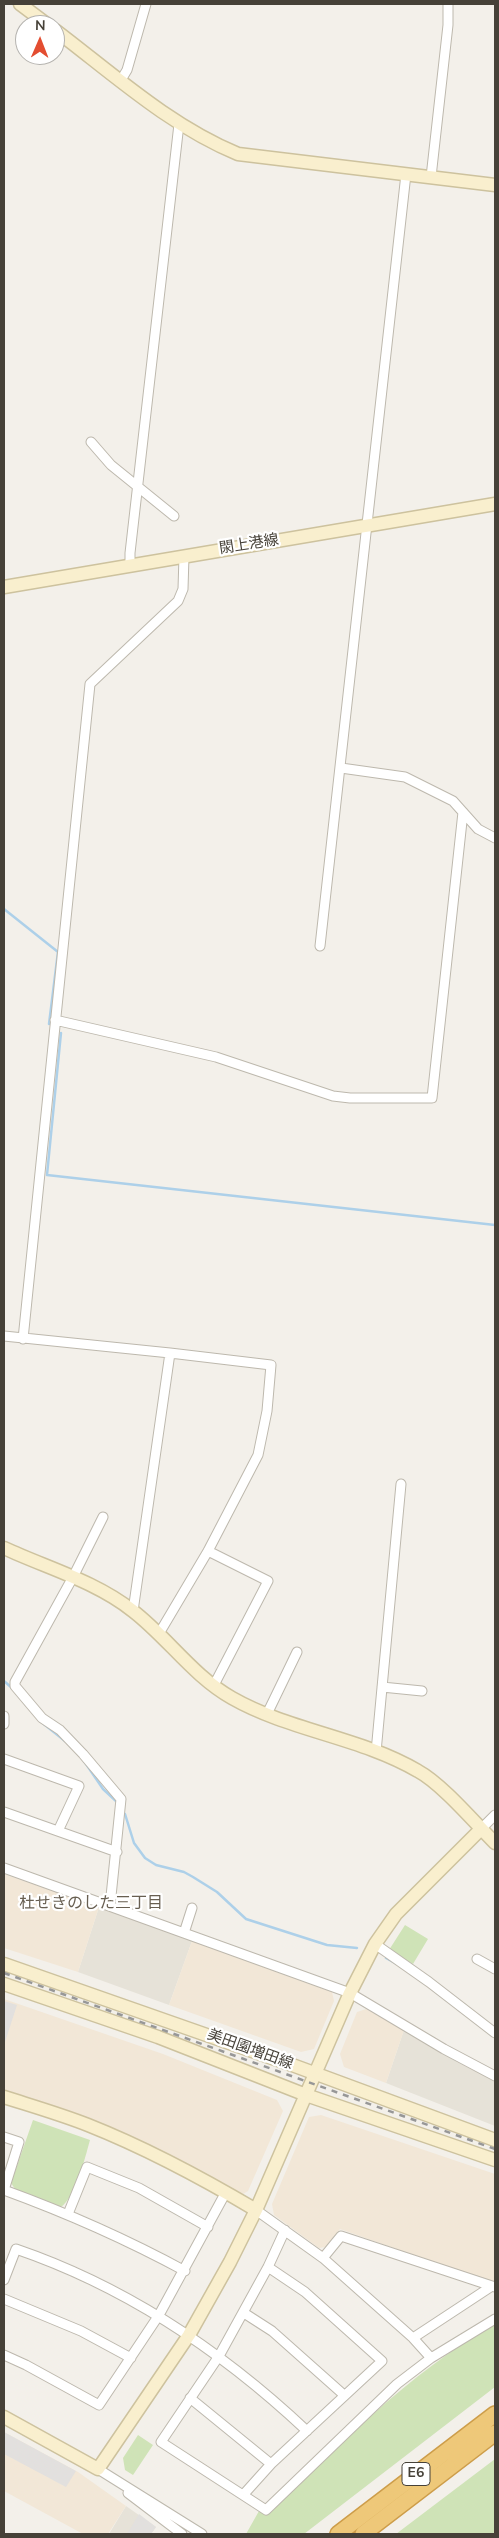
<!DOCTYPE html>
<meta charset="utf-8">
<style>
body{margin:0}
#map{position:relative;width:499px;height:2538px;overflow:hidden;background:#f3f0ea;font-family:"Nunito Sans",sans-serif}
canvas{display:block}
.frame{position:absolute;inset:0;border:5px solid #464138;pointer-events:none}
.north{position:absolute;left:15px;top:15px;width:50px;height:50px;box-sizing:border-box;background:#fff;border:1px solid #b5b3af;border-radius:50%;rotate:1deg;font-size:14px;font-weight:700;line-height:20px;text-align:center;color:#464138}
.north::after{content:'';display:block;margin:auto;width:18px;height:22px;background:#e34d31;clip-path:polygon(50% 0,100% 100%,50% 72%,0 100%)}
</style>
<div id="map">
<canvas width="499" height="2538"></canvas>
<div class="frame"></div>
<div class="north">N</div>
</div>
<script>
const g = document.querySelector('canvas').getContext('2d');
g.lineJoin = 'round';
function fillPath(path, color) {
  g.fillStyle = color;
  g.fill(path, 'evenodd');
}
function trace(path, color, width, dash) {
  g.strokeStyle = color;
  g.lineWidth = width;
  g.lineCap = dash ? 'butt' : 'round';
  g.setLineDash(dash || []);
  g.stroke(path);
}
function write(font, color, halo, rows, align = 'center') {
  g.font = font + ' "Nunito Sans","Noto Sans JP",sans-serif';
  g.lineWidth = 4.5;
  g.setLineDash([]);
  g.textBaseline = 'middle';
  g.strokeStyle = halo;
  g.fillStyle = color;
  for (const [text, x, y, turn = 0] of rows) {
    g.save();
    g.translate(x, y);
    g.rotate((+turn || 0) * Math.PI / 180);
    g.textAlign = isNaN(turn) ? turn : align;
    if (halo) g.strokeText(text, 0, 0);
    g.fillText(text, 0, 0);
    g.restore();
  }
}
const residential = new Path2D(`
 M 99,1907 L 192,1941 L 169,2005 L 78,1972 Z
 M 404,2030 L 457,2062 L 495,2081 L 495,2126 L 386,2083 Z
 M 126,2506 L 156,2527 L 151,2534 L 109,2534 Z`);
const commercial = new Path2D(`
 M 4,1874 L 99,1907 L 78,1972 L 4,1948 Z
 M 192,1941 L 332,1992 L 334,2001 L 314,2049 L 301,2052 L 169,2005 Z
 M 4,1999 L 163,2054 L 277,2100 L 283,2111 L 248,2191 L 243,2194 L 118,2130 L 4,2091 Z
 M 366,2009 L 404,2030 L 386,2083 L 344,2067 L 340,2054 L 357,2012 Z
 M 321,2115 L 495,2174 L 495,2284 L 340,2229 L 326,2247 L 319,2248 L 274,2215 L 272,2204 L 309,2117 Z
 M 4,2432 L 78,2472 L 126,2506 L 108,2534 L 83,2534 L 4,2491 Z`);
const green = new Path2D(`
 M 405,1925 L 428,1939 L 413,1964 L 389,1950 Z
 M 33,2120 L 90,2140 C 85,2158 76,2196 61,2207 L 15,2189 L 11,2183 Z
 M 495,2324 L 495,2387 L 304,2534 L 246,2534 L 259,2511 L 266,2515 C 340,2445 406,2375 495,2324 Z
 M 138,2435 L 153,2445 L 133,2475 L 125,2470 L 123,2458 Z
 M 495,2459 L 495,2534 L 396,2534 Z`);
const parking = new Path2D(`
 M 4,2001 L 17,2005 L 5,2042 L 4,2042 Z
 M 4,2432 L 76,2471 L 66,2487 L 4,2454 Z
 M 139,2514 L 156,2527 L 151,2534 L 127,2534 Z`);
const stream = new Path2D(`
 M 4,909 L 58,952 L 49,1024
 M 61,1033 L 47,1175 L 495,1225
 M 4,1681 L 12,1688
 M 40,1721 L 65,1741
 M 84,1761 L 103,1789 L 117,1802
 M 125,1814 L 134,1843 L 145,1858 L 156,1865 L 184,1872 L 193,1877 L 217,1892 L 246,1919 L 327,1945 L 357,1948
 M 386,1958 L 395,1963`);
const street = new Path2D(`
 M 121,80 L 127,70 L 146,4
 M 431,177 L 448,25 L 448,4
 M 91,442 L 111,465 L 174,516
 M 130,565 L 130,553 L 179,124
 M 341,768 L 405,777 L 453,801 L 478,829 L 495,838
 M 320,946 L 406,174
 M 55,1020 L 216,1057 L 333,1096 L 350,1098 L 432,1098 L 463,812
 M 4,1336 L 170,1353 L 133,1611
 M 23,1339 L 90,684 L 178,601 L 183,589 L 184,556
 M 103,1517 L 73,1577 L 15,1682 L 15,1686 L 42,1718 L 60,1730 L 83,1754 L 121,1799 L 110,1906
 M 208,1551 L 268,1581 L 214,1685
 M 160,1632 L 208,1551 L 258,1455 L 267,1411 L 271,1365 L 170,1353
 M 382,1687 L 422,1691
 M 267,1714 L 297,1652
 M 4,1716 L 4,1724
 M 376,1752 L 401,1484
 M 4,1759 L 79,1786 L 58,1831
 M 4,1812 L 117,1852
 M 481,1829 L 495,1815
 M 4,1868 L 350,1993 L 444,2049 L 495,2076
 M 184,1933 L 192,1908
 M 375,1944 L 429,1982 L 495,2033
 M 477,1959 L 495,1969
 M 4,2137 L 19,2142 L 4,2190
 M 4,2190 C 67,2213 126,2239 185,2271
 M 256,2210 L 323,2258 L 341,2236 L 495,2287
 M 68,2214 L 87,2167 L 139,2188 L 208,2227
 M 285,2230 L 268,2267 L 219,2356 L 161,2442 L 266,2510 L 397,2384 L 431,2358 L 495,2319
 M 323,2258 L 413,2338 L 431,2358
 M 4,2280 L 16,2249 C 127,2287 222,2351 307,2431
 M 4,2299 L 81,2331 L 131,2358
 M 244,2313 L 272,2331 L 344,2395
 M 413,2338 L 492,2286
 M 4,2355 L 26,2365 L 99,2405 L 159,2315 L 226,2192
 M 190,2398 L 271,2464
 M 98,2469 L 202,2534
 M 128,2493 L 182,2534
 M 244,2494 L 271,2464 L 382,2361 L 305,2292 L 268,2267`);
const secondary = new Path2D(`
 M 20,4 L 48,25
 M 55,30 C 113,74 170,126 238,154 L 495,185
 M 4,587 L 495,504
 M 4,1548 C 47,1568 95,1581 133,1611 C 167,1637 193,1676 232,1698 C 290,1731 360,1737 418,1771 C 442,1784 475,1823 495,1843
 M 4,1964 L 295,2066 L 495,2140
 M 4,1984 L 158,2037 L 306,2095 L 495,2160
 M 4,2097 C 32,2106 60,2114 88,2125 C 146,2148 202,2178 256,2210
 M 4,2417 L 98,2469 L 189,2335 L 230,2262 L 256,2210 L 350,1993 L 375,1944 L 396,1914 L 481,1829`);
const highway = new Path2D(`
 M 338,2534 L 495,2414
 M 363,2534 L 495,2433`);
const rail = new Path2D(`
 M 4,1973 L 495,2149`);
const shields = [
 [416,2474,28]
];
const shieldNames = [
 ["E6",416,2474]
];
const streetNames = [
 ["閖上港線",249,545,-9],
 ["美田園増田線",250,2050,20]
];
const neighbourhoodNames = [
 ["杜せきのした三丁目",91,1904]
];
fillPath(residential, '#e6e2d8');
fillPath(commercial, '#f2e7d7');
fillPath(green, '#cfe3b7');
fillPath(parking, '#e2e0de');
trace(stream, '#add0e9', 2.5);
trace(street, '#bdb8ad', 11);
trace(secondary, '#cdc29e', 15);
trace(highway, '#cd9d4a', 18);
trace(street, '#fff', 9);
trace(secondary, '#f9efce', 12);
trace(highway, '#eec879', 15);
trace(rail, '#979797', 2.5, [6, 6]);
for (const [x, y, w] of shields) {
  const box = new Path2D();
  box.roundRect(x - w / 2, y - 11.5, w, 23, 4);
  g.fillStyle = '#fff';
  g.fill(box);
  trace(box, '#464138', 1);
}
write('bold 14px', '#464138', null, shieldNames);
write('15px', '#464138', '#fff', streetNames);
write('16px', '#685f51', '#fff', neighbourhoodNames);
</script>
